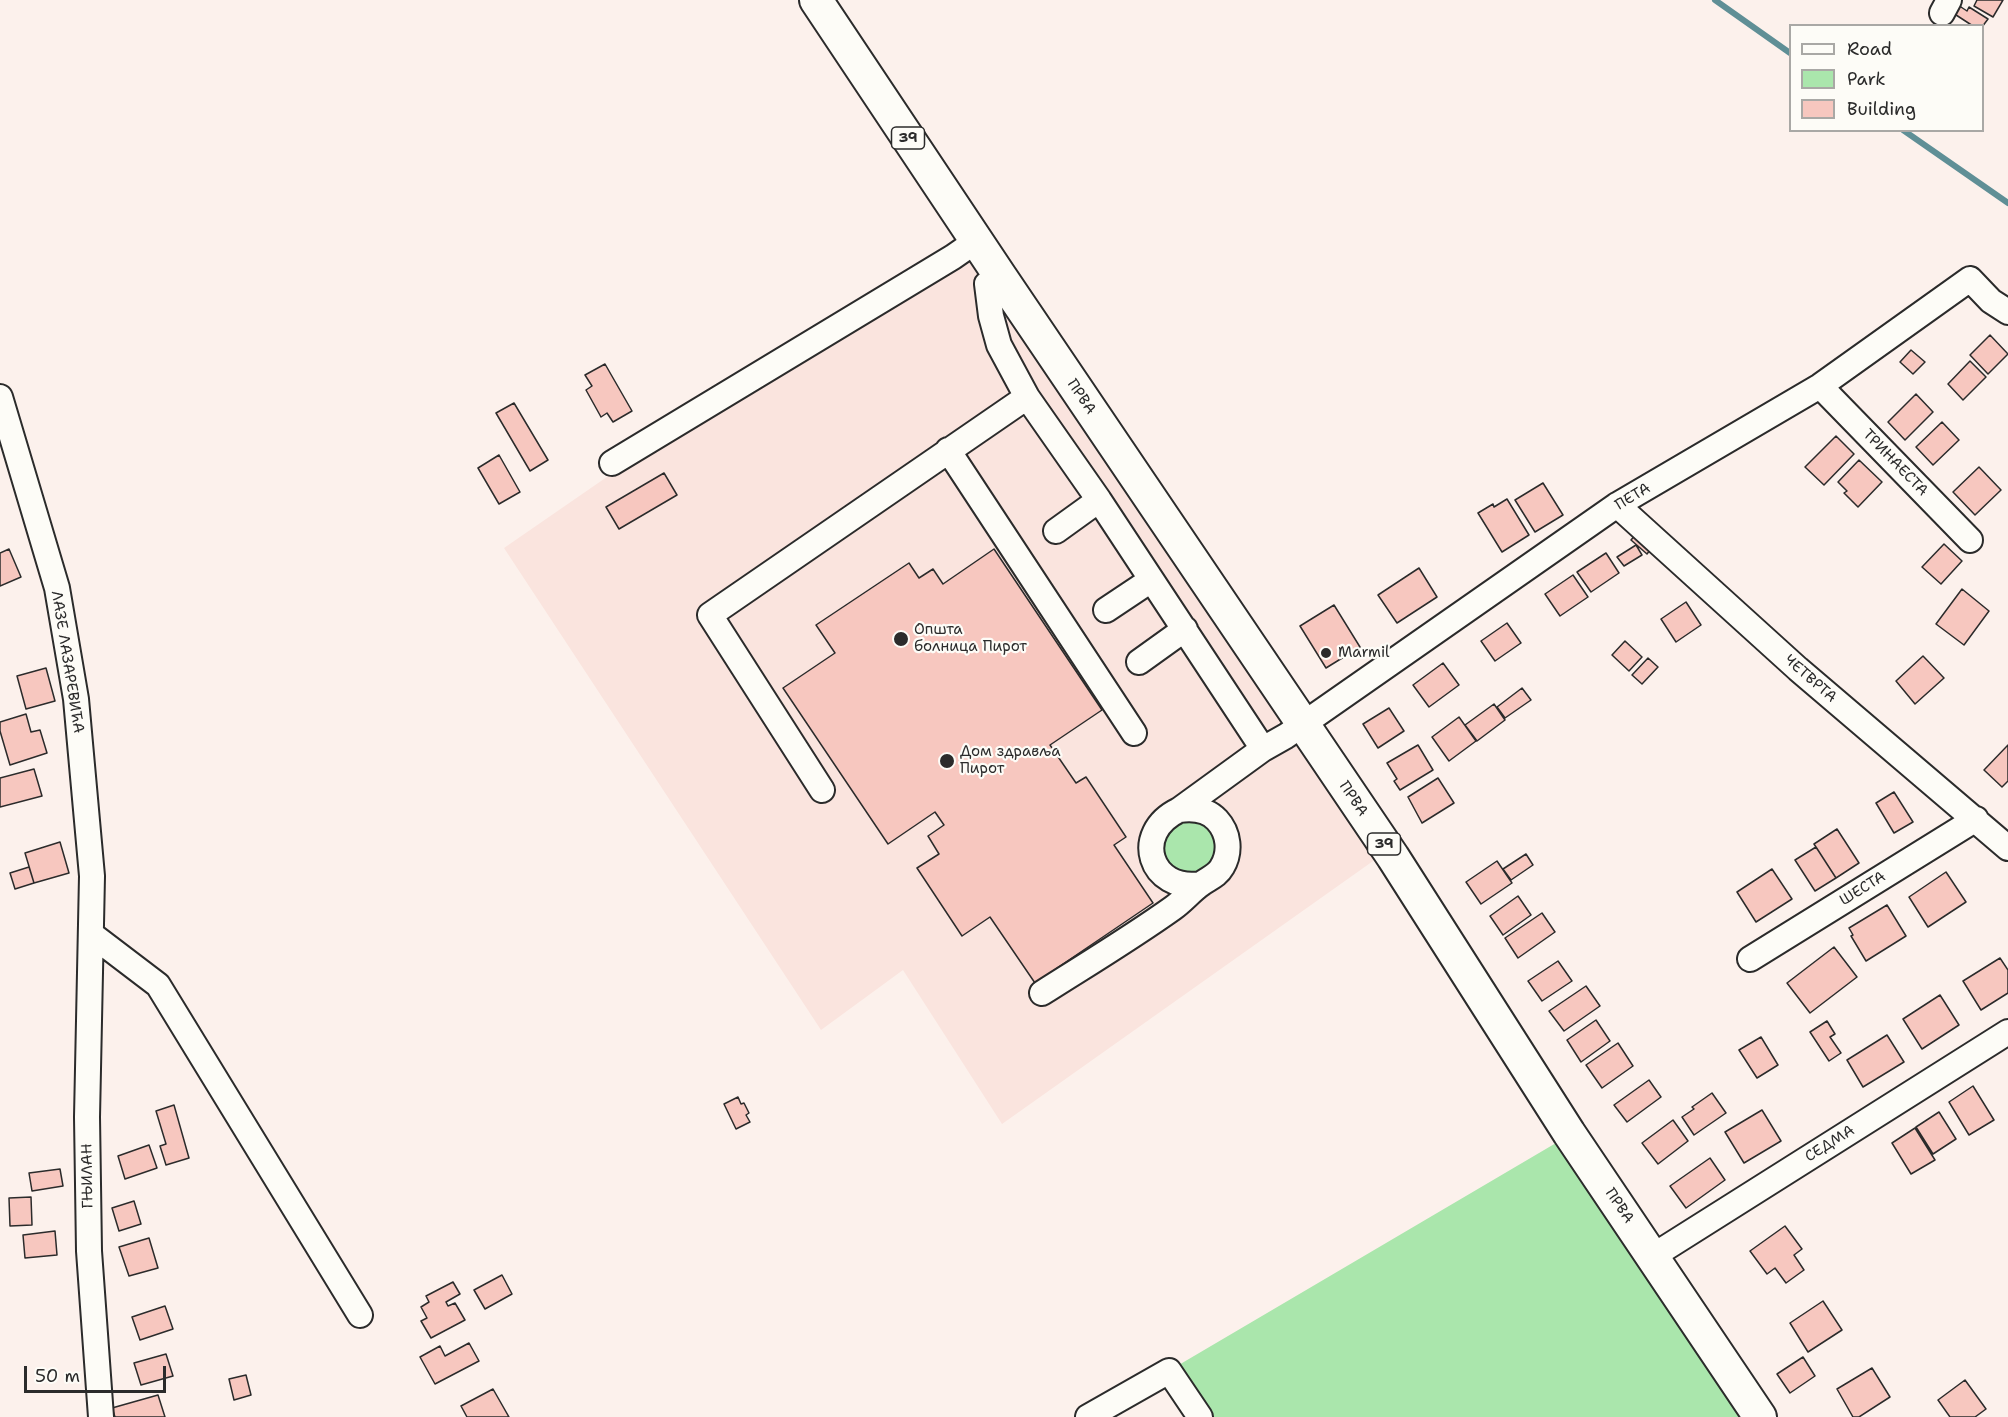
<!DOCTYPE html>
<meta charset="utf-8">
<style>
body{margin:0}
#map{position:relative;width:2008px;height:1417px;overflow:hidden;background:#fcf1ec;font-family:"Shantell Sans",sans-serif}
canvas{display:block}
.legend{position:absolute;left:1789px;top:24px;width:195px;height:108px;box-sizing:border-box;background:#fdfcf7;border:2px solid #a9a8a5;margin:0;padding:8px 10px;list-style:none;font-size:18px;color:#2b2b2b}
.legend li{display:flex;align-items:center;gap:12px;height:30px}
.legend b{width:30px;border:2px solid #a9a8a5}
.scale{position:absolute;left:24px;top:1366px;width:142px;height:27px;box-sizing:border-box;border:3px solid #2b2b2b;border-top:0;padding-left:8px;font-size:18px;line-height:21px;white-space:nowrap;color:#2b2b2b;-webkit-text-stroke:4px #fdfcf7;paint-order:stroke}
</style>
<div id="map">
<canvas width="2008" height="1417"></canvas>
<ul class="legend">
<li><b style="height:8px;background:#fdfcf7"></b>Road</li>
<li><b style="height:16px;background:#aae6ac"></b>Park</li>
<li><b style="height:16px;background:#f7c7bf"></b>Building</li>
</ul>
<div class="scale">50 m</div>
</div>
<script>
const g = document.querySelector('canvas').getContext('2d');
g.lineJoin = 'round';
function fillPath(path, color) {
  g.fillStyle = color;
  g.fill(path, 'evenodd');
}
function trace(path, color, width, dash) {
  g.strokeStyle = color;
  g.lineWidth = width;
  g.lineCap = dash ? 'butt' : 'round';
  g.setLineDash(dash || []);
  g.stroke(path);
}
function write(font, color, halo, rows, align = 'center') {
  g.font = font + ' "Shantell Sans",sans-serif';
  g.lineWidth = 4.5;
  g.setLineDash([]);
  g.textBaseline = 'middle';
  g.strokeStyle = halo;
  g.fillStyle = color;
  for (const [text, x, y, turn = 0] of rows) {
    g.save();
    g.translate(x, y);
    g.rotate((+turn || 0) * Math.PI / 180);
    g.textAlign = isNaN(turn) ? turn : align;
    if (halo) g.strokeText(text, 0, 0);
    g.fillText(text, 0, 0);
    g.restore();
  }
}
const built = new Path2D(`
 M 971,237 L 1383,854 L 1002,1124 L 903,970 L 821,1030 L 504,548 L 927,256 Z`);
const green = new Path2D(`
 M 1182,821 C 1210,822 1218,830 1217,858 L 1199,876 L 1173,871 C 1157,848 1159,837 1182,821 Z
 M 1573,1133 L 1767,1417 L 1189,1417 L 1160,1376 Z`);
const stream = new Path2D(`
 M 1715,0 L 1790,53
 M 1903,130 L 2008,203`);
const building = new Path2D(`
 M 1977,0 L 2003,0 L 1993,17 L 1974,6 Z
 M 1958,5 L 1967,11 L 1969,7 L 1988,19 L 1982,27 L 1982,26 L 1973,26 L 1953,13 Z
 M 1990,335 L 2008,354 L 1988,374 L 1970,355 Z
 M 1911,350 L 1925,362 L 1913,374 L 1900,362 Z
 M 1970,361 L 1986,377 L 1963,400 L 1948,384 Z
 M 605,364 L 632,411 L 613,422 L 607,413 L 601,417 L 586,390 L 592,386 L 585,375 Z
 M 1916,394 L 1933,412 L 1905,440 L 1888,422 Z
 M 514,403 L 548,460 L 530,471 L 496,413 Z
 M 1942,422 L 1959,440 L 1933,465 L 1916,447 Z
 M 1836,436 L 1854,454 L 1824,485 L 1805,467 Z
 M 499,455 L 520,492 L 499,504 L 478,468 Z
 M 1859,460 L 1882,482 L 1858,507 L 1844,493 L 1847,491 L 1838,482 Z
 M 1979,467 L 2001,490 L 1975,515 L 1953,492 Z
 M 664,473 L 677,495 L 619,529 L 606,507 Z
 M 1543,483 L 1563,515 L 1535,532 L 1515,500 Z
 M 1507,499 L 1529,535 L 1502,552 L 1478,513 L 1493,504 L 1494,507 Z
 M 1637,533 L 1653,546 L 1647,554 L 1631,540 Z
 M 1944,544 L 1962,561 L 1941,584 L 1922,567 Z
 M 1636,545 L 1642,555 L 1624,566 L 1617,557 Z
 M 9,549 L 21,577 L 0,586 L 0,553 Z
 M 994,549 L 1102,710 L 1050,745 L 1076,783 L 1086,777 L 1126,837 L 1114,845 L 1153,903 L 1035,983 L 990,917 L 962,936 L 917,868 L 939,854 L 928,836 L 944,825 L 935,812 L 888,844 L 783,688 L 835,653 L 816,625 L 909,563 L 919,578 L 933,569 L 943,584 Z
 M 1606,553 L 1619,573 L 1591,592 L 1577,572 Z
 M 1419,568 L 1437,597 L 1397,623 L 1378,595 Z
 M 1573,575 L 1588,597 L 1560,616 L 1545,594 Z
 M 1962,589 L 1989,611 L 1964,645 L 1936,624 Z
 M 1686,602 L 1701,625 L 1676,642 L 1661,619 Z
 M 1334,605 L 1360,647 L 1326,668 L 1300,626 Z
 M 1507,623 L 1521,643 L 1495,661 L 1481,641 Z
 M 1625,641 L 1642,657 L 1629,671 L 1612,655 Z
 M 1923,656 L 1944,678 L 1915,704 L 1896,681 Z
 M 1648,658 L 1658,667 L 1642,684 L 1632,675 Z
 M 1443,663 L 1459,685 L 1429,707 L 1413,685 Z
 M 46,668 L 55,701 L 26,709 L 17,676 Z
 M 1522,688 L 1531,700 L 1505,718 L 1497,707 Z
 M 1494,704 L 1505,720 L 1477,741 L 1465,725 Z
 M 1389,708 L 1404,731 L 1378,748 L 1363,724 Z
 M 26,714 L 31,732 L 40,730 L 47,753 L 10,765 L 0,731 L 0,722 Z
 M 1459,717 L 1476,741 L 1449,761 L 1432,737 Z
 M 1418,745 L 1433,770 L 1400,790 L 1394,781 L 1397,779 L 1387,763 Z
 M 2008,745 L 2008,781 L 2002,787 L 1984,770 Z
 M 34,769 L 42,796 L 0,807 L 0,778 Z
 M 1438,778 L 1454,803 L 1422,823 L 1408,797 Z
 M 1894,792 L 1913,822 L 1894,833 L 1876,803 Z
 M 1837,829 L 1859,863 L 1836,878 L 1814,844 Z
 M 60,842 L 69,873 L 34,883 L 25,853 Z
 M 1816,847 L 1836,878 L 1815,891 L 1795,860 Z
 M 1526,854 L 1533,865 L 1511,880 L 1503,869 Z
 M 1497,861 L 1512,883 L 1481,904 L 1466,882 Z
 M 29,867 L 34,883 L 15,889 L 10,873 Z
 M 1772,869 L 1792,899 L 1756,922 L 1737,892 Z
 M 1946,872 L 1966,902 L 1928,927 L 1909,897 Z
 M 1518,896 L 1531,915 L 1503,935 L 1490,916 Z
 M 1887,905 L 1906,936 L 1866,961 L 1851,936 L 1853,935 L 1849,928 Z
 M 1542,913 L 1555,932 L 1518,958 L 1505,938 Z
 M 1834,947 L 1857,977 L 1810,1013 L 1787,983 Z
 M 2000,958 L 2008,970 L 2008,993 L 1981,1010 L 1963,981 Z
 M 1558,961 L 1572,981 L 1542,1001 L 1528,981 Z
 M 1586,986 L 1600,1006 L 1564,1031 L 1549,1011 Z
 M 1940,995 L 1959,1025 L 1922,1049 L 1903,1019 Z
 M 1596,1020 L 1610,1041 L 1581,1062 L 1567,1040 Z
 M 1827,1021 L 1835,1034 L 1830,1037 L 1841,1053 L 1829,1061 L 1810,1032 Z
 M 1887,1035 L 1904,1062 L 1863,1087 L 1847,1060 Z
 M 1761,1037 L 1778,1065 L 1757,1078 L 1739,1050 Z
 M 1618,1043 L 1633,1066 L 1602,1088 L 1586,1065 Z
 M 1649,1080 L 1661,1097 L 1627,1122 L 1614,1105 Z
 M 1973,1086 L 1994,1120 L 1969,1135 L 1949,1102 Z
 M 1712,1093 L 1726,1113 L 1694,1135 L 1682,1117 L 1694,1109 L 1692,1107 Z
 M 738,1097 L 741,1104 L 744,1103 L 749,1113 L 746,1115 L 750,1122 L 736,1129 L 724,1104 Z
 M 174,1105 L 189,1158 L 166,1165 L 160,1146 L 166,1144 L 156,1111 Z
 M 1762,1110 L 1781,1141 L 1744,1163 L 1725,1132 Z
 M 1939,1112 L 1956,1139 L 1933,1154 L 1916,1127 Z
 M 1673,1120 L 1688,1141 L 1658,1164 L 1642,1143 Z
 M 1915,1128 L 1935,1160 L 1911,1174 L 1892,1143 Z
 M 149,1145 L 157,1168 L 125,1179 L 118,1156 Z
 M 1710,1158 L 1725,1180 L 1686,1208 L 1670,1186 Z
 M 60,1169 L 63,1186 L 32,1191 L 29,1173 Z
 M 31,1197 L 32,1225 L 10,1226 L 9,1198 Z
 M 134,1201 L 141,1224 L 119,1231 L 112,1208 Z
 M 1785,1226 L 1802,1249 L 1794,1255 L 1804,1270 L 1786,1283 L 1775,1268 L 1767,1274 L 1750,1251 Z
 M 55,1231 L 57,1255 L 25,1258 L 23,1235 Z
 M 149,1238 L 158,1268 L 129,1276 L 119,1247 Z
 M 502,1275 L 512,1294 L 485,1309 L 474,1290 Z
 M 453,1282 L 460,1294 L 446,1302 L 448,1306 L 455,1303 L 465,1320 L 431,1338 L 421,1321 L 427,1318 L 421,1307 L 429,1302 L 426,1296 Z
 M 1823,1301 L 1842,1330 L 1808,1352 L 1790,1323 Z
 M 165,1306 L 173,1329 L 140,1340 L 132,1317 Z
 M 469,1343 L 479,1361 L 435,1384 L 420,1357 L 440,1346 L 445,1356 Z
 M 166,1354 L 173,1376 L 141,1385 L 134,1363 Z
 M 1803,1357 L 1815,1376 L 1790,1393 L 1777,1374 Z
 M 1872,1368 L 1890,1397 L 1859,1417 L 1853,1417 L 1837,1389 Z
 M 246,1375 L 251,1395 L 234,1400 L 229,1379 Z
 M 1965,1380 L 1986,1409 L 1975,1417 L 1950,1417 L 1938,1400 Z
 M 493,1389 L 509,1417 L 467,1417 L 461,1406 Z
 M 158,1395 L 165,1417 L 115,1417 L 112,1408 Z`);
const minor = new Path2D(`
 M 1942,13 L 1949,0
 M 1000,276 L 987,284 L 991,316 L 999,345 L 1027,397 L 1099,500 L 1263,749
 M 1820,386 L 1970,540
 M 0,397 L 57,588 L 76,699 L 92,876 L 87,1117 L 89,1251 L 101,1417
 M 948,450 L 1134,733
 M 612,463 L 953,257 L 976,241
 M 1617,505 L 1798,669 L 2008,848
 M 1056,531 L 1099,500
 M 1106,610 L 1151,580
 M 1139,662 L 1185,629
 M 822,790 L 710,615 L 1027,397
 M 1201,884 C 1150,892 1131,833 1179,810 L 1263,749 L 1286,736 L 1617,505 L 1820,386 L 1970,279 L 1991,301 L 2008,312
 M 91,934 L 158,985 L 360,1315
 M 1750,959 L 1976,819
 M 1042,993 C 1086,965 1131,938 1173,908 C 1183,901 1191,891 1201,884 C 1209,878 1217,876 1222,867 C 1231,852 1229,833 1217,820 C 1207,809 1193,808 1179,810
 M 1653,1256 L 2008,1032
 M 1088,1417 L 1169,1371 L 1200,1417`);
const major = new Path2D(`
 M 816,0 L 1000,276 L 1393,857 L 1569,1133 L 1760,1417`);
const markers = [
 [901,639,8,"#2b2b2b"],
 [1326,653,6,"#2b2b2b"],
 [947,761,8,"#2b2b2b"]
];
const shields = [
 [908,138,33],
 [1384,844,33]
];
const shieldNames = [
 ["39",908,138],
 ["39",1384,844]
];
const streetNames = [
 ["ПРВА",1081,397,56],
 ["ТРИНАЕСТА",1895,463,46],
 ["ПЕТА",1633,497,-31],
 ["ЛАЗЕ ЛАЗАРЕВИЋА",67,662,81],
 ["ЧЕТВРТА",1810,679,41],
 ["ПРВА",1353,799,56],
 ["ШЕСТА",1863,889,-32],
 ["СЕДМА",1830,1144,-32],
 ["ГЊИЛАН",88,1176,-91],
 ["ПРВА",1619,1206,56]
];
const poiNames = [
 ["Општа",914,630],
 ["болница Пирот",914,647],
 ["Marmil",1338,653],
 ["Дом здравља",960,752],
 ["Пирот",960,769]
];
fillPath(built, '#fae4de');
fillPath(green, '#aae6ac');
trace(stream, '#5f8f96', 6);
fillPath(building, '#f7c7bf');
trace(building, '#2b2b2b', 1.5);
trace(minor, '#2b2b2b', 28);
trace(major, '#2b2b2b', 36);
trace(minor, '#fdfcf7', 24);
trace(major, '#fdfcf7', 32);
for (const [x, y, r, color] of markers) {
  const dot = new Path2D();
  dot.arc(x, y, r, 0, 2 * Math.PI);
  g.fillStyle = color;
  g.fill(dot);
  trace(dot, '#fdfcf7', 2);
}
for (const [x, y, w] of shields) {
  const box = new Path2D();
  box.roundRect(x - w / 2, y - 11, w, 22, 4.5);
  g.fillStyle = '#fdfcf7';
  g.fill(box);
  trace(box, '#2b2b2b', 1.5);
}
write('bold 14px', '#2b2b2b', null, shieldNames);
write('15px', '#2b2b2b', '#fdfcf7', streetNames);
write('15px', '#2b2b2b', '#fdfcf7', poiNames, 'left');
</script>
